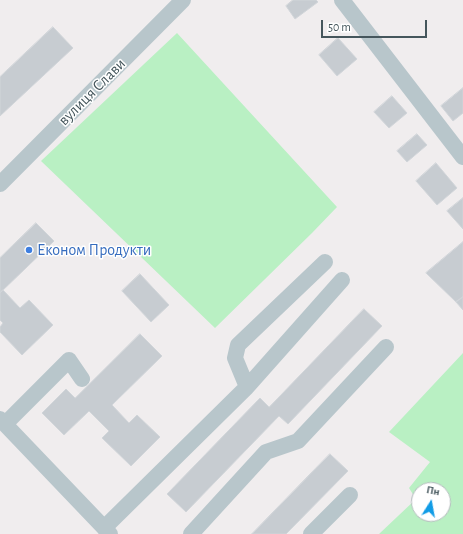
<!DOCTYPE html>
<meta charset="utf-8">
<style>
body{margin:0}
#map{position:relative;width:463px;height:534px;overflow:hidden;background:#f0edee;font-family:"Alegreya Sans",sans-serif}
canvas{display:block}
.north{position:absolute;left:411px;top:482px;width:40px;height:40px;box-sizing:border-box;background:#fff;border:1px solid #b5bbbe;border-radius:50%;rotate:11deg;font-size:11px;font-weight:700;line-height:16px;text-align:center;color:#45565c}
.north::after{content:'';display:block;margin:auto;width:14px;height:18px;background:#119ce6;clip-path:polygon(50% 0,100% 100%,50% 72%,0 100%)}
.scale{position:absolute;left:321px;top:20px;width:106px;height:18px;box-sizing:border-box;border:2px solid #45565c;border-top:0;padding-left:5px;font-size:12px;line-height:14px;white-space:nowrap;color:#45565c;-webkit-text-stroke:3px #fff;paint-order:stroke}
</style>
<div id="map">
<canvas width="463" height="534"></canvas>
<div class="north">Пн</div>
<div class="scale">50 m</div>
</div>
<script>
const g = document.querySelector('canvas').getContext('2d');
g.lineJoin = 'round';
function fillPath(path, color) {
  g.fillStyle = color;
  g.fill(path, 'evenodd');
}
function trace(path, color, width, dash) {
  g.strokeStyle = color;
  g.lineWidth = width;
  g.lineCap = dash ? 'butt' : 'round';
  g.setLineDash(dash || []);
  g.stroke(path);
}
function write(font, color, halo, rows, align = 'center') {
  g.font = font + ' "Alegreya Sans",sans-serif';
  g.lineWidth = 3;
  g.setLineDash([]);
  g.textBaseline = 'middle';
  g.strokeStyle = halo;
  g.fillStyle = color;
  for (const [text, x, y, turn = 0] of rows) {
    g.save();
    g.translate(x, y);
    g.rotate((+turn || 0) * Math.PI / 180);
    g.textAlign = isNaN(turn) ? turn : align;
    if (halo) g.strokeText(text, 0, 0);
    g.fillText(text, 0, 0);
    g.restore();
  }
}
const green = new Path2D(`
 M 177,33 L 337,207 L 312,233 L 215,328 L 41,161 Z
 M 463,353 L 463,534 L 379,534 L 416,499 L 409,488 L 430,462 L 389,432 ZM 419,490 L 443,490 L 443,514 L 419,514 Z`);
const building = new Path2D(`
 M 293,0 L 316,0 L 318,2 L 295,19 L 286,6 Z
 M 53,27 L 73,48 L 0,116 L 0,77 Z
 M 338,38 L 357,59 L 337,76 L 319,55 Z
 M 463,88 L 463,113 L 453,121 L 441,106 Z
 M 392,96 L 407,113 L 389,128 L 374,112 Z
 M 417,134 L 427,145 L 407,162 L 397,151 Z
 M 436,163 L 457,188 L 437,205 L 416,181 Z
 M 463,198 L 463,229 L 447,211 Z
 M 36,223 L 54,241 L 0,293 L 0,258 Z
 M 463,242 L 463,297 L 456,302 L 426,273 Z
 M 140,274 L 169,305 L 151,322 L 122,291 Z
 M 3,290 L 20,308 L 29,300 L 53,325 L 22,355 L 0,332 L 0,327 L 3,323 L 0,320 L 0,293 Z
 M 463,297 L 463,310 L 456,302 Z
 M 364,309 L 382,326 L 288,424 L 279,416 L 186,512 L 167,494 L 260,398 L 269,407 Z
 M 140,334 L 162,356 L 112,405 L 129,423 L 137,415 L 160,437 L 131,466 L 102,438 L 109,431 L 89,411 L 64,435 L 42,413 L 66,389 L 75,398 Z
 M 330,454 L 348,471 L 286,534 L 252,534 Z`);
const minor = new Path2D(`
 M 342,0 L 463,157
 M 0,184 L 183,0
 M 247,387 L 342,280
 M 0,419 L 110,534
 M 5,424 L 69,360 L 82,379
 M 104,528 L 247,387 L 235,358 L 238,345 L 325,262
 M 191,534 L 266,452 L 298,441 L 386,347
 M 311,534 L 350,495`);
const markers = [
 [29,250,4,"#3f7fe0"]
];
const streetNames = [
 ["вулиця Слави",92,92,-45]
];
const shopNames = [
 ["Економ Продукти",37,250]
];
fillPath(green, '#b9f0c3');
fillPath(building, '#c7ccd1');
trace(building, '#d1d5d9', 1);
trace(minor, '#b8c6cb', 16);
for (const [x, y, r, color] of markers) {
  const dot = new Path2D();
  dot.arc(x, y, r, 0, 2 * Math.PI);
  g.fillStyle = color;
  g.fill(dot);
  trace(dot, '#fff', 1.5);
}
write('16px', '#45565c', '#fff', streetNames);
write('16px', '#366cbe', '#fff', shopNames, 'left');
</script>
